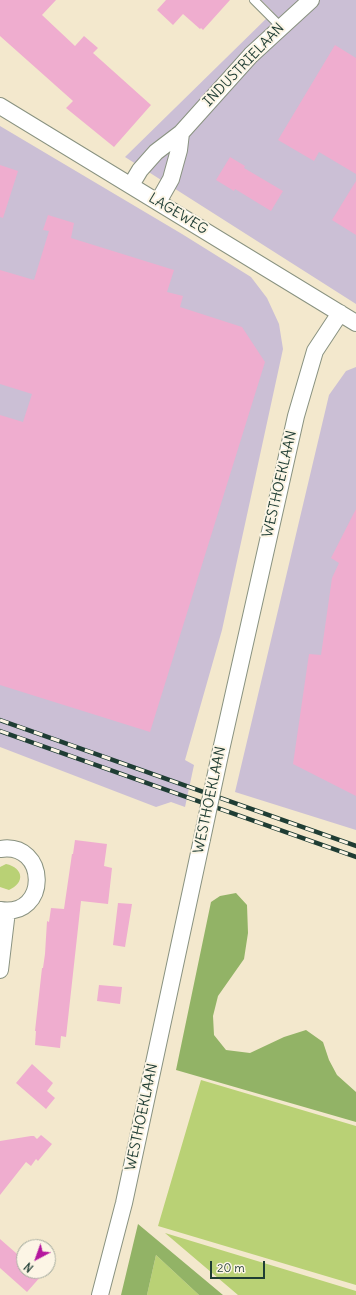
<!DOCTYPE html>
<style>
body{margin:0}
#map{position:relative;width:356px;height:1295px;overflow:hidden;background:#f3e8cd;font-family:Delius,sans-serif}
canvas{display:block}
.north{position:absolute;left:16px;top:1239px;width:40px;height:40px;box-sizing:border-box;background:#fcf5e5;border:1px solid #a4ab9e;border-radius:50%;rotate:221deg;font-size:11px;font-weight:700;line-height:16px;text-align:center;color:#1f3d34}
.north::after{content:'';display:block;margin:auto;width:14px;height:18px;background:#b5179e;clip-path:polygon(50% 0,100% 100%,50% 72%,0 100%)}
.scale{position:absolute;left:210px;top:1261px;width:55px;height:18px;box-sizing:border-box;border:2px solid #1f3d34;border-top:0;padding-left:5px;font-size:12px;line-height:14px;white-space:nowrap;color:#1f3d34;-webkit-text-stroke:3px #fcf5e5;paint-order:stroke}
</style>
<div id="map">
<canvas width="356" height="1295"></canvas>
<div class="north">N</div>
<div class="scale">20 m</div>
</div>
<script>
const g = document.querySelector('canvas').getContext('2d');
g.lineJoin = 'round';
function fillPath(path, color) {
  g.fillStyle = color;
  g.fill(path, 'evenodd');
}
function trace(path, color, width, dash) {
  g.strokeStyle = color;
  g.lineWidth = width;
  g.lineCap = dash ? 'butt' : 'round';
  g.setLineDash(dash || []);
  g.stroke(path);
}
function write(font, color, halo, rows, align = 'center') {
  g.font = font + ' Delius,sans-serif';
  g.lineWidth = 4;
  g.setLineDash([]);
  g.textBaseline = 'middle';
  g.strokeStyle = halo;
  g.fillStyle = color;
  for (const [text, x, y, turn = 0] of rows) {
    g.save();
    g.translate(x, y);
    g.rotate((+turn || 0) * Math.PI / 180);
    g.textAlign = isNaN(turn) ? turn : align;
    if (halo) g.strokeText(text, 0, 0);
    g.fillText(text, 0, 0);
    g.restore();
  }
}
const industrial = new Path2D(`
 M 261,0 L 356,0 L 356,304 L 125,157 L 273,12 Z
 M 0,126 L 182,234 L 251,277 L 267,298 L 279,324 L 283,349 L 222,630 L 185,760 L 194,765 L 185,807 L 171,802 L 156,807 L 0,747 Z
 M 356,367 L 356,830 L 235,792 L 329,395 L 346,371 Z`);
const green = new Path2D(`
 M 6,864 C 24,868 25,883 9,890 L 0,887 L 0,867 Z
 M 201,1080 L 356,1126 L 356,1285 L 158,1226 Z
 M 165,1233 L 356,1291 L 356,1295 L 238,1295 Z
 M 156,1255 L 199,1295 L 147,1295 Z`);
const forest = new Path2D(`
 M 236,893 L 247,905 L 248,933 L 244,959 L 218,996 L 213,1016 L 214,1035 L 226,1050 L 250,1053 L 284,1037 L 306,1030 L 323,1042 L 329,1060 L 337,1075 L 356,1092 L 356,1122 L 176,1070 L 211,902 L 220,896 Z
 M 138,1224 L 223,1295 L 199,1295 L 156,1255 L 147,1295 L 121,1295 Z`);
const building = new Path2D(`
 M 0,0 L 56,0 L 42,15 L 75,46 L 84,36 L 98,48 L 93,53 L 151,105 L 114,147 L 66,108 L 73,101 L 0,36 Z
 M 166,0 L 230,0 L 203,30 L 201,28 L 200,29 L 183,14 L 173,25 L 157,10 Z
 M 335,45 L 356,58 L 356,174 L 319,152 L 314,161 L 278,140 Z
 M 230,157 L 245,166 L 244,168 L 283,191 L 271,211 L 235,189 L 234,191 L 216,180 Z
 M 0,165 L 18,171 L 3,218 L 0,217 Z
 M 356,181 L 356,235 L 332,220 Z
 M 48,215 L 74,223 L 71,238 L 174,270 L 167,292 L 183,296 L 180,307 L 242,327 L 265,362 L 150,732 L 0,685 L 0,415 L 23,422 L 32,394 L 0,384 L 0,270 L 34,280 L 49,231 L 43,230 Z
 M 356,509 L 356,796 L 293,764 L 309,654 L 321,655 L 332,578 L 339,563 L 331,558 Z
 M 75,840 L 107,844 L 104,866 L 112,868 L 108,904 L 81,901 L 66,1037 L 61,1036 L 60,1048 L 35,1045 L 36,1031 L 35,1031 L 42,968 L 43,968 L 45,954 L 47,921 L 49,922 L 51,908 L 64,909 L 72,854 L 73,854 Z
 M 118,903 L 132,904 L 125,947 L 113,945 Z
 M 99,985 L 122,987 L 120,1004 L 97,1001 Z
 M 32,1064 L 53,1083 L 47,1091 L 55,1098 L 46,1109 L 16,1083 Z
 M 41,1135 L 52,1144 L 38,1161 L 36,1159 L 31,1166 L 26,1162 L 0,1195 L 0,1141 L 31,1136 L 34,1136 L 37,1139 Z
 M 0,1239 L 24,1260 L 24,1271 L 38,1271 L 42,1275 L 27,1292 L 0,1268 Z`);
const lane = new Path2D(`
 M 254,0 L 281,27`);
const street = new Path2D(`
 M 0,106 L 356,323
 M 131,185 L 140,170 L 156,152 L 181,133 L 251,55 L 311,0
 M 158,202 L 171,179 L 179,150 L 181,133
 M 221,750 L 296,416 L 315,351 L 340,313
 M 0,849 C 48,841 50,918 0,910
 M 0,970 L 7,911
 M 100,1295 L 124,1203 L 202,839`);
const rail = new Path2D(`
 M 0,720 L 356,846
 M 0,731 L 356,857`);
const streetBridge = new Path2D(`
 M 202,839 L 221,750`);
const streetNames = [
 ["INDUSTRIELAAN",244,65,-46],
 ["LAGEWEG",178,214,31],
 ["WESTHOEKLAAN",280,484,-77],
 ["WESTHOEKLAAN",210,800,-78],
 ["WESTHOEKLAAN",142,1117,-78]
];
fillPath(industrial, '#cbbfd5');
fillPath(green, '#b9d175');
fillPath(forest, '#92b366');
fillPath(building, '#efadcf');
trace(lane, '#899280', 10);
trace(street, '#899280', 18);
trace(lane, '#fff', 8);
trace(street, '#fff', 16);
trace(rail, '#1f3d34', 4.5);
trace(rail, '#fcf5e5', 3, [9]);
trace(streetBridge, '#899280', 18, []);
trace(streetBridge, '#fff', 16);
write('14px', '#1f3d34', '#fcf5e5', streetNames);
</script>
